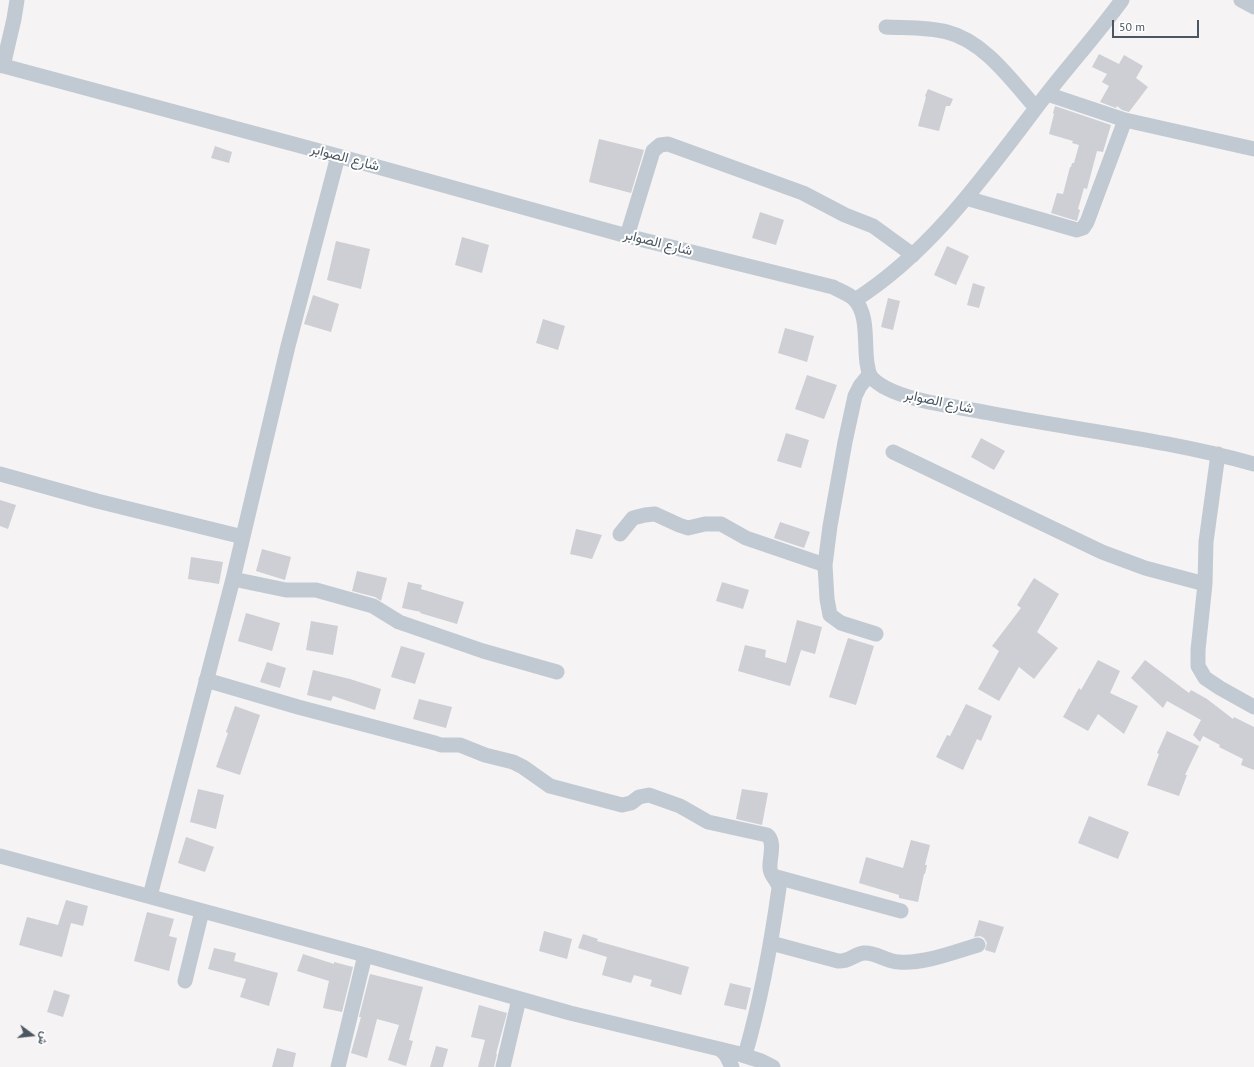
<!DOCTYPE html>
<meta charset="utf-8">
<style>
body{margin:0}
#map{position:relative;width:1254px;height:1067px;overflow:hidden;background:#f5f3f3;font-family:"PT Sans",Vazirmatn,sans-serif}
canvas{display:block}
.north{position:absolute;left:12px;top:1015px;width:40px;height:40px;-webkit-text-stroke:3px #fff;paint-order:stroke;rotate:105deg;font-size:11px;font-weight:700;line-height:16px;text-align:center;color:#4a5661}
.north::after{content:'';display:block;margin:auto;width:14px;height:18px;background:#4a5661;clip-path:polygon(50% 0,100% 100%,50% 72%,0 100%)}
.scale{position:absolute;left:1112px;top:20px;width:87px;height:18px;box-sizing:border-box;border:2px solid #4a5661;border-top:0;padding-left:5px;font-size:12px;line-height:14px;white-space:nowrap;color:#4a5661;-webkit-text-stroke:3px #fff;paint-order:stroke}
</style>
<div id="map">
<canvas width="1254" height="1067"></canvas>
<div class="north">ش</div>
<div class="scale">50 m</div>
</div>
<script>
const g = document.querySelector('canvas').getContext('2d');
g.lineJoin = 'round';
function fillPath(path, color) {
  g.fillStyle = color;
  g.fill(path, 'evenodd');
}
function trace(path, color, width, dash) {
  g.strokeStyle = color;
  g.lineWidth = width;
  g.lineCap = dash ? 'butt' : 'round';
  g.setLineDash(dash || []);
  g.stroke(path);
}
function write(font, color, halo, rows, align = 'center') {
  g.font = font + ' "PT Sans",Vazirmatn,sans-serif';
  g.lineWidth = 4;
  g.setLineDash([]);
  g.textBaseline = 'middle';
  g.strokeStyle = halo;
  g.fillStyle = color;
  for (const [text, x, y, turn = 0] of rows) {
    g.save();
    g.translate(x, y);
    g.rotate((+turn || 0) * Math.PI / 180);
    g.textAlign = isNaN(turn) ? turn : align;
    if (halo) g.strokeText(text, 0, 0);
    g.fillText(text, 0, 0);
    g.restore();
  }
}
const building = new Path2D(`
 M 1099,54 L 1119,64 L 1124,55 L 1143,66 L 1136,78 L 1148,87 L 1129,112 L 1122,110 L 1117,106 L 1116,108 L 1100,102 L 1109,86 L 1102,82 L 1107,74 L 1092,67 Z
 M 928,89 L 953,99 L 950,106 L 946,106 L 939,131 L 918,126 L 926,97 L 925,96 Z
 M 1055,106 L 1111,125 L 1103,152 L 1097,151 L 1087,189 L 1084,188 L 1078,209 L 1080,210 L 1077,221 L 1051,213 L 1057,193 L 1063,194 L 1070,167 L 1071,167 L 1072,163 L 1074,163 L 1079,145 L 1072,143 L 1073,141 L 1049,134 L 1054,114 L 1053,113 Z
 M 599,139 L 644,150 L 631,193 L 589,182 Z
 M 215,146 L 232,152 L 229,163 L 211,158 Z
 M 760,212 L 784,220 L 776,245 L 752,238 Z
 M 462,237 L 489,245 L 482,273 L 455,265 Z
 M 336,241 L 370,249 L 361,289 L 327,280 Z
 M 947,246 L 969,256 L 956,285 L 934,275 Z
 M 973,283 L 985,287 L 979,308 L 967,305 Z
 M 313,295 L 339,304 L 331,332 L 304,324 Z
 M 888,298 L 900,301 L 893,330 L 881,327 Z
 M 543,319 L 565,326 L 558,350 L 536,343 Z
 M 785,328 L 814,336 L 807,362 L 778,353 Z
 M 807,375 L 837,385 L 824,419 L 795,409 Z
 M 786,433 L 809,440 L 801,468 L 777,461 Z
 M 981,438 L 1005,451 L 994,470 L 971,457 Z
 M 0,500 L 16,505 L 8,529 L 0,526 Z
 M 780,522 L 810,532 L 804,548 L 774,538 Z
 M 576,529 L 602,535 L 592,559 L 570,554 Z
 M 262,549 L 291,557 L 285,580 L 256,571 Z
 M 191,557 L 223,562 L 219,584 L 188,579 Z
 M 357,571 L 387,578 L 381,601 L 375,597 L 352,591 Z
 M 1034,578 L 1059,594 L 1037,632 L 1058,648 L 1034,679 L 1019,667 L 999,701 L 978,689 L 999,651 L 992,646 L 1021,608 L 1017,605 Z
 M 408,582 L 422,585 L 421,589 L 464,602 L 457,624 L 420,613 L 421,612 L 402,608 Z
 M 722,582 L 749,590 L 743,609 L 716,601 Z
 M 246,613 L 280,623 L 272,651 L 238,641 Z
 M 797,620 L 822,627 L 815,654 L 801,650 L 790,686 L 738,671 L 745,645 L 766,650 L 765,657 L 786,663 Z
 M 311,621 L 338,626 L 333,655 L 306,650 Z
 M 848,638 L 874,646 L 856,705 L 829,697 Z
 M 401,646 L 425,653 L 415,684 L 391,677 Z
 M 1098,660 L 1120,671 L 1110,693 L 1138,706 L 1124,734 L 1098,714 L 1088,731 L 1063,717 L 1079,688 L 1081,690 Z
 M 1145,660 L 1189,693 L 1191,690 L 1207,699 L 1233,719 L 1234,717 L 1254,727 L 1254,770 L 1241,765 L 1243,759 L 1219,747 L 1220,745 L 1203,736 L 1200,742 L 1193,735 L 1201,720 L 1167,701 L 1163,708 L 1131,678 Z
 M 267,662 L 286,668 L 280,688 L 260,682 Z
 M 313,670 L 350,679 L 381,689 L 375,710 L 333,696 L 331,701 L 307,695 Z
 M 419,699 L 452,707 L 446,728 L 413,719 Z
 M 966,704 L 992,716 L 981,741 L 977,739 L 963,770 L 936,757 L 947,735 L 950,736 Z
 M 235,706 L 260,715 L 240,775 L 216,767 L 228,733 L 226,732 Z
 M 1167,731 L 1199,746 L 1185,775 L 1187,775 L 1179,796 L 1147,785 L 1159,754 L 1157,753 Z
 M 198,789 L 224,795 L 216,829 L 190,822 Z
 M 742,789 L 768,793 L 762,825 L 736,819 Z
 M 1089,816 L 1129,832 L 1118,859 L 1078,843 Z
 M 186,837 L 214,847 L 205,872 L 178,863 Z
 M 911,840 L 930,845 L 925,865 L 927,865 L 925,874 L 924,874 L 918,902 L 899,898 L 899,895 L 859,883 L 866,857 L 903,868 Z
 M 66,900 L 88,906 L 83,926 L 71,923 L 62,957 L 19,945 L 27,917 L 58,925 Z
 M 147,912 L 174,919 L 169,936 L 177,938 L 169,971 L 134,961 Z
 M 979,920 L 1004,927 L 995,953 L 985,950 L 987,943 L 984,938 L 980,936 L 974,937 Z
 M 544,931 L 572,939 L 567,959 L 539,951 Z
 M 583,934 L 598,939 L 597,941 L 689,967 L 681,995 L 650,986 L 652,980 L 634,975 L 631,983 L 602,975 L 607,957 L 578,948 Z
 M 214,948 L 236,953 L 234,961 L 278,973 L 269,1006 L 240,997 L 246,979 L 208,969 Z
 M 303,954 L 334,964 L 334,962 L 353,967 L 342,1012 L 323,1008 L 329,981 L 297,971 Z
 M 370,974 L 423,987 L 409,1040 L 413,1041 L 406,1066 L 388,1060 L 399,1025 L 377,1019 L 367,1058 L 351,1053 L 361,1017 L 359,1017 Z
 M 730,983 L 751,988 L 746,1010 L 724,1005 Z
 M 54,990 L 70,995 L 63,1017 L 47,1012 Z
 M 479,1005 L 507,1013 L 496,1054 L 497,1054 L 494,1067 L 478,1067 L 485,1040 L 471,1037 Z
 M 436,1046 L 448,1049 L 443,1067 L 430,1067 Z
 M 277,1048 L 296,1053 L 293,1067 L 272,1067 Z`);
const minor = new Path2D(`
 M 1241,0 L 1254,7
 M 886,27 C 906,28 928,27 947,32 C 984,41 1012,81 1036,108
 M 0,65 L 338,156 L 627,236 L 833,287 C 840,291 848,293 854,299 C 869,314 864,344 867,363 C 868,367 868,372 870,375 C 872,379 879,384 884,387 C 914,403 955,406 989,413 C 1077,430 1168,440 1254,464
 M 3,66 L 14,19 L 17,0
 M 1047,94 L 1125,120 L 1254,149
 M 966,198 L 1077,230 L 1083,228 L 1087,222 L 1125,120
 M 627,236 L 653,151 L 660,145 L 668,144 L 803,193 L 845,215 L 873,226 L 913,255
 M 855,300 C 934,250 989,169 1046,95 C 1071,63 1098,33 1122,0
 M 869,375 L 860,386 L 855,396 L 845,442 L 830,526 L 825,565 L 827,599 L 830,615 L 841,623 L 876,634
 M 893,452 L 1102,552 L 1145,568 L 1205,584
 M 1218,454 L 1206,542 L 1205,584 L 1198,650 L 1198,666 L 1205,678 L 1220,688 L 1254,707
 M 0,474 L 97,501 L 243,537
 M 620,534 L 633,518 L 645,515 L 655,514 L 679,525 L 688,528 L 705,524 L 721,524 L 746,538 L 825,565
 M 233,579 L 286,590 L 316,590 L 373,606 L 399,622 L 483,651 L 557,672
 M 206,680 L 298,707 L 435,743 L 441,745 L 460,745 L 485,755 L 513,762 L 523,767 L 550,786 L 622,805 L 631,803 L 639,797 L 649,795 L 680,806 L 708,822 L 767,835 C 776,842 769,858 770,868 C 770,876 778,880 779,888 C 771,945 761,1000 745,1055
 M 0,856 L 365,955 L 570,1013 L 736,1053 L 761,1061 L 773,1067
 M 773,876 L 901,911
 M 150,896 L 233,579 L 288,346 L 338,156
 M 771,943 L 838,961 C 849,962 854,954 864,953 C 876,952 887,962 899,962 C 924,964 954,952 978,945
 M 185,981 L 202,911
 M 720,1049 L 726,1055 L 732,1067
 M 338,1067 L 365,955
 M 503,1067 L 519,999`);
const streetNames = [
 ["شارع الصوابر",345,158,15],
 ["شارع الصوابر",658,243,14],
 ["شارع الصوابر",939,402,12]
];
fillPath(building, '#cdcfd5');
trace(minor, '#c1cad2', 15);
write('14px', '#4a5661', '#fff', streetNames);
</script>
